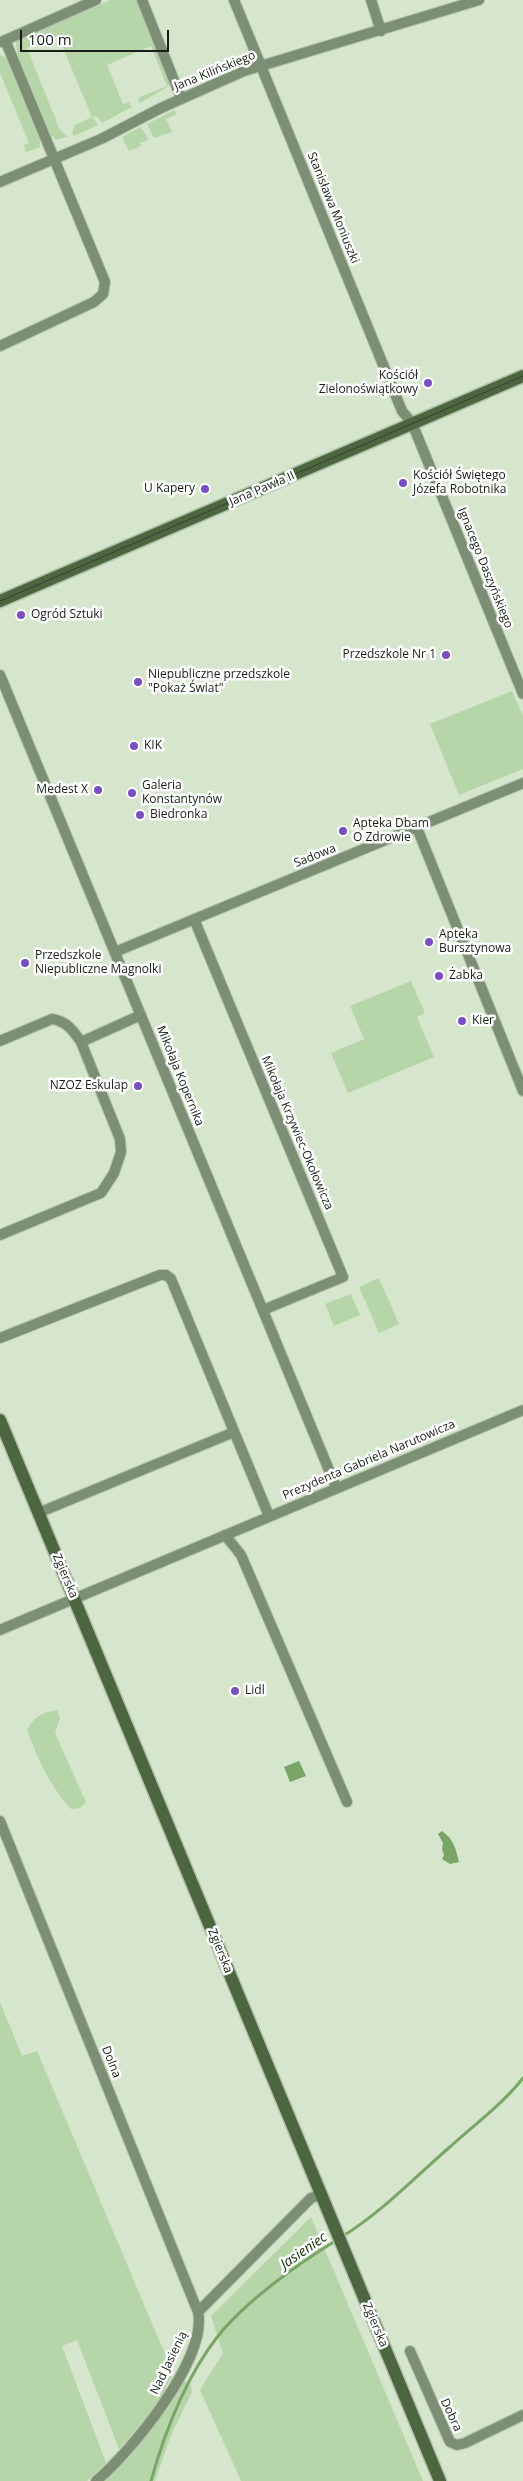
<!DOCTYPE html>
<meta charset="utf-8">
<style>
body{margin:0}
#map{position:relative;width:523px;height:2481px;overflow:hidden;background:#d5e6cd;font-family:"Open Sans",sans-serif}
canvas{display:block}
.scale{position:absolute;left:20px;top:30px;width:149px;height:22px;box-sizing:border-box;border:2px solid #181e16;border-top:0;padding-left:6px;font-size:15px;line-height:18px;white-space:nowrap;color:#181e16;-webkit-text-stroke:4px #fff;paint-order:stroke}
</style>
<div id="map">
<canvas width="523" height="2481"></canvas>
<div class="scale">100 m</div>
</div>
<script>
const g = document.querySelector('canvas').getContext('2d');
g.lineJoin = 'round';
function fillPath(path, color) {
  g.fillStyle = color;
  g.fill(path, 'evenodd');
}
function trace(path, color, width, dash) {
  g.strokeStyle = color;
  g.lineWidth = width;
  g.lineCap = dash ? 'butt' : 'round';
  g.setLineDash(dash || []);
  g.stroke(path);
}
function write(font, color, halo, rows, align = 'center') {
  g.font = font + ' "Open Sans",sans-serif';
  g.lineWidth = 5;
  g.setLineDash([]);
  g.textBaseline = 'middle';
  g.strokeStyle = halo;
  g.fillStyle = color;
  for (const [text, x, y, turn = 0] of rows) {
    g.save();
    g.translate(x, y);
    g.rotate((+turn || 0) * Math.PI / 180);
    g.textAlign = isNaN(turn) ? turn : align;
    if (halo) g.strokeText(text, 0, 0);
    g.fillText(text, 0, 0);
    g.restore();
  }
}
const green = new Path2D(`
 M 111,0 L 138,0 L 171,82 L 169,86 L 140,103 L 138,98 L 167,86 L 151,46 L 107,65 L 123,104 L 129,102 L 132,107 L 102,123 L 97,116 L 93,117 L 98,125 L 74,136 L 72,132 L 75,125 L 92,117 L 58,36 L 27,48 L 60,130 L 68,137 L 55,140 L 53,136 L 51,137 L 17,54 L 16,41 Z
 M 0,55 L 8,59 L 43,140 L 40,141 L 40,147 L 26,152 L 24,145 L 29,143 L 0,73 Z
 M 174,110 L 177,114 L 166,119 L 172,132 L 154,138 L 147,124 Z
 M 141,127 L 149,140 L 140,143 L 141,146 L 129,151 L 122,137 Z
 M 512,691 L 523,716 L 523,769 L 459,795 L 430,724 Z
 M 411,981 L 425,1013 L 417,1017 L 434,1057 L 348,1093 L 331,1053 L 364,1039 L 350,1006 Z
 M 379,1278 L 399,1324 L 379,1333 L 359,1287 Z
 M 351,1294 L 360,1315 L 334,1326 L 325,1304 Z
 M 57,1710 L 60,1718 L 55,1733 L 86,1802 L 80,1808 L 71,1809 C 49,1785 38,1759 27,1730 C 33,1717 43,1712 57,1710 Z
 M 0,2002 L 22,2056 L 37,2051 L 173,2373 L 158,2405 L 119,2449 L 77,2340 L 62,2346 L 106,2463 L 87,2481 L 0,2481 Z
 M 311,2217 L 423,2481 L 241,2481 L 200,2390 L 223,2353 L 211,2316 Z
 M 184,2380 L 191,2386 L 192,2392 L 171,2435 L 155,2481 L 102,2481 L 167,2409 Z`);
const water = new Path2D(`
 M 299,1761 L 306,1776 L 290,1782 L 284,1767 Z
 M 442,1831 C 454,1839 456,1850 459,1862 L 450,1864 L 442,1859 L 444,1855 L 442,1849 L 443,1843 L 438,1834 Z`);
const stream = new Path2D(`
 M 343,2236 C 382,2212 416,2176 451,2146 C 475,2124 504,2103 523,2078
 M 151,2481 C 165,2431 186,2377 218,2336 C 246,2301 299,2263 337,2240`);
const minor = new Path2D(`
 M 142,0 L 181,98
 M 234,0 L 402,411 L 412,423 L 523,694
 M 371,0 L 381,31
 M 1,42 L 96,0
 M 0,182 L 101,139 L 161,108 L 244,71 L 479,0
 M 0,346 L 94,302 L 103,294 L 105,282 L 5,40
 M 0,675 L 336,1487
 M 417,828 L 523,1091
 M 194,919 L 343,1277 L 263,1310
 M 115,952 L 523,783
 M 0,1041 L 52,1019 C 66,1021 73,1030 81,1042 L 141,1015
 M 0,1235 L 101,1193 L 114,1173 L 121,1152 L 120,1139 L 81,1042
 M 0,1338 L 160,1275 L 166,1275 L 171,1279 L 269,1516
 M 38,1513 L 234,1432
 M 225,1535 L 241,1555 L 347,1802
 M 0,1630 L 523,1410
 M 0,1821 L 198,2312
 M 410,2351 L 450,2442 L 457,2445 L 465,2443 L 523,2415
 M 96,2481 C 131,2452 208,2358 198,2312 L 311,2198 L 320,2195`);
const secondary = new Path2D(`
 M 0,601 L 523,376
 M 0,1420 L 440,2481`);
const tram = new Path2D(`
 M 0,601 L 523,376`);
const markers = [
 [428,383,5,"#7a4dc6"],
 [403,483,5,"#7a4dc6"],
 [205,489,5,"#7a4dc6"],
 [21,615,5,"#7a4dc6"],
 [446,655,5,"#7a4dc6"],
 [138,682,5,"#7a4dc6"],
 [134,746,5,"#7a4dc6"],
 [98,790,5,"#7a4dc6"],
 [132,793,5,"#7a4dc6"],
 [140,815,5,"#7a4dc6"],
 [343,831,5,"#7a4dc6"],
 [429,942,5,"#7a4dc6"],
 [25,963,5,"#7a4dc6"],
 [439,976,5,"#7a4dc6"],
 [462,1021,5,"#7a4dc6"],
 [138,1086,5,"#7a4dc6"],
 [235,1691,5,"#7a4dc6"]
];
const streetNames = [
 ["Jana Kilińskiego",215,71,-22],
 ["Stanisława Moniuszki",333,208,68],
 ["Jana Pawła II",262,489,-23],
 ["Ignacego Daszyńskiego",485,568,68],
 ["Sadowa",315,856,-22],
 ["Mikołaja Kopernika",180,1076,68],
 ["Mikołaja Krzywiec-Okołowicza",297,1133,67],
 ["Prezydenta Gabriela Narutowicza",369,1460,-23],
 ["Zgierska",65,1576,67],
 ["Zgierska",220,1951,68],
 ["Dolna",111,2062,68],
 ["Zgierska",375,2325,67],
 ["Nad Jasienią",169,2363,-64],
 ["Dobra",451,2415,65]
];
const poiNames = [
 ["Kościół",418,376,"right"],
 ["Zielonoświątkowy",418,390,"right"],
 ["Kościół Świętego",413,476],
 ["Józefa Robotnika",413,490],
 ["U Kapery",195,489,"right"],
 ["Ogród Sztuki",31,615],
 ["Przedszkole Nr 1",436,655,"right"],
 ["Niepubliczne przedszkole",148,675],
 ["\"Pokaż Świat\"",148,689],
 ["KIK",144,746],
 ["Galeria",142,786],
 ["Konstantynów",142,800],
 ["Medest X",88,790,"right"],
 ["Biedronka",150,815],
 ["Apteka Dbam",353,824],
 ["O Zdrowie",353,838],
 ["Apteka",439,935],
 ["Bursztynowa",439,949],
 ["Przedszkole",35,956],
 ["Niepubliczne Magnolki",35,970],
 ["Żabka",449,976],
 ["Kier",472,1021],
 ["NZOZ Eskulap",128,1086,"right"],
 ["Lidl",245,1691]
];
const waterNames = [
 ["Jasieniec",304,2251,-35]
];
fillPath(green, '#b6d5a9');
fillPath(water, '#79a566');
trace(stream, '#79a566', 3);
trace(minor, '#b3c2ac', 12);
trace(secondary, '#b3c2ac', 15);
trace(minor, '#7c8f74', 10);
trace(secondary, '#4c6740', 12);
trace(tram, '#363e33', 1);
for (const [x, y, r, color] of markers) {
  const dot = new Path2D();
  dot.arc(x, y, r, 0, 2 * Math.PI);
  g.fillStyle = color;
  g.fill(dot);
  trace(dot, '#fff', 2);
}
write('12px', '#181e16', '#fff', streetNames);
write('12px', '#181e16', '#fff', poiNames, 'left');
write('italic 14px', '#163305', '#fff', waterNames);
</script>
